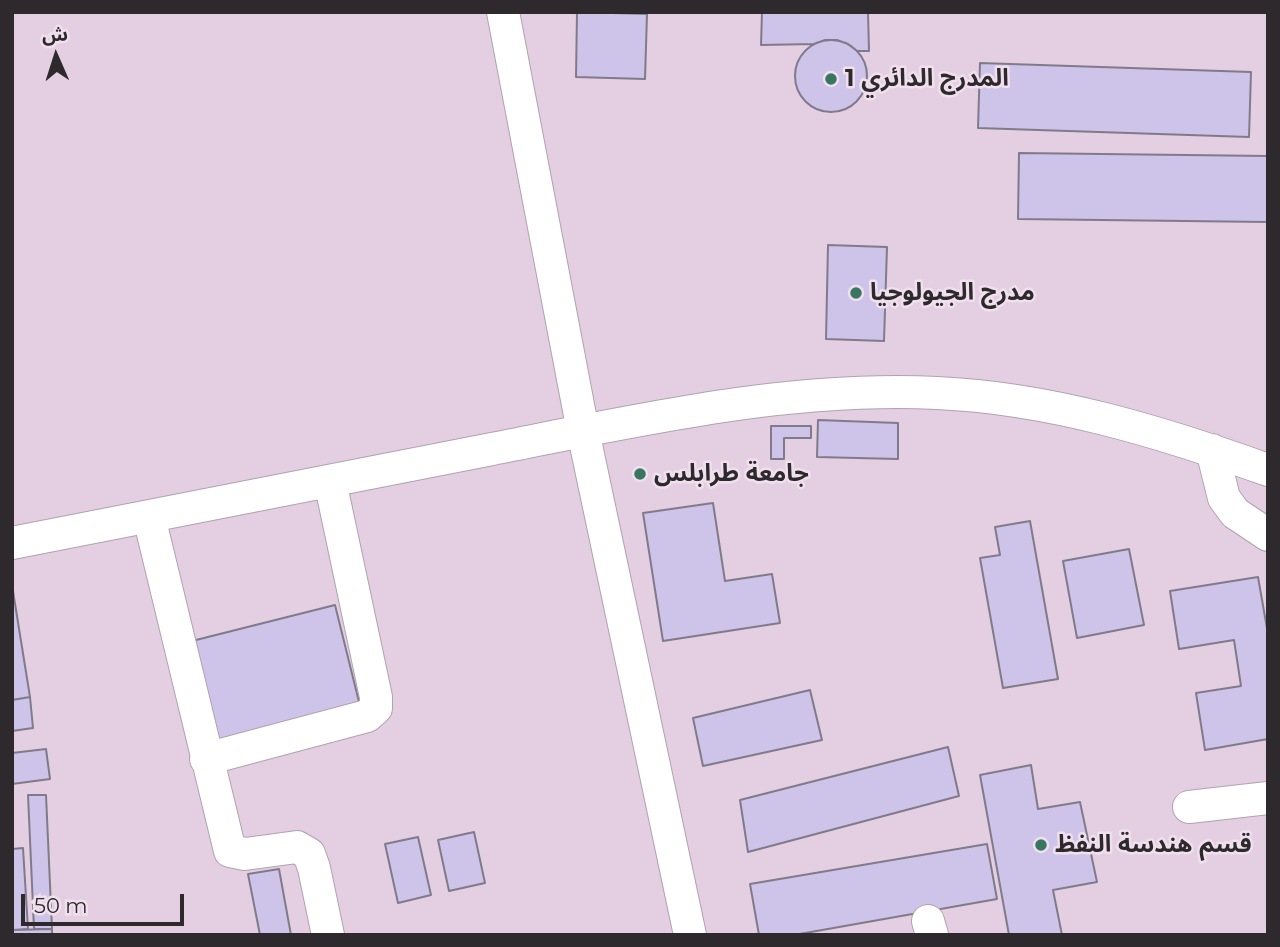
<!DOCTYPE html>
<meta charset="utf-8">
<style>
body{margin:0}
#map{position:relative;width:1280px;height:947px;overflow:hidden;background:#f0e0ed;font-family:Montserrat,"Noto Sans Arabic",sans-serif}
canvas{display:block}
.frame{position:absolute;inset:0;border:14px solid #2e292d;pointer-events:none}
.north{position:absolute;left:21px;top:21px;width:70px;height:70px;-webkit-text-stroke:5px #f0e0ed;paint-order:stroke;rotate:357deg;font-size:19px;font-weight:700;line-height:28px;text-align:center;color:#2e292d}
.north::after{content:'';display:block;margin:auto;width:24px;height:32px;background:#2e292d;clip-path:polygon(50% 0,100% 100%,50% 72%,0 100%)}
.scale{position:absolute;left:21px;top:894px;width:163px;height:32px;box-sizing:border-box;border:4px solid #2e292d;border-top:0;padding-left:9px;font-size:21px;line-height:24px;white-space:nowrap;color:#2e292d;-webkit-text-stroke:5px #f0e0ed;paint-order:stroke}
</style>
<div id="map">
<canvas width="1280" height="947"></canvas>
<div class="frame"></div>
<div class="north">ش</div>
<div class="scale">50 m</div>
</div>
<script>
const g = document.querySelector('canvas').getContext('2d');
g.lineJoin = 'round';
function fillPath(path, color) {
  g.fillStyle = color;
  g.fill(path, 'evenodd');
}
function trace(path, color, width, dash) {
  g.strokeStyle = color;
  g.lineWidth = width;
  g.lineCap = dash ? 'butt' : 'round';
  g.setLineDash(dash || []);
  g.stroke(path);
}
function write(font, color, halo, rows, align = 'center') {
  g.font = font + ' Montserrat,"Noto Sans Arabic",sans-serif';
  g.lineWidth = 5;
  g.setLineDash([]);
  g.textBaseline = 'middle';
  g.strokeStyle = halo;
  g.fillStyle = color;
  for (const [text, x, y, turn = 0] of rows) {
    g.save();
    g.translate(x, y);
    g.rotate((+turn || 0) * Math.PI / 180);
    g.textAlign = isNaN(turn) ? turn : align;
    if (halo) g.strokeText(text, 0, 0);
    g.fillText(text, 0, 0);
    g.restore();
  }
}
const built = new Path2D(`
 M 12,12 L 1268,12 L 1268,935 L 12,935 Z`);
const building = new Path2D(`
 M 577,12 L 647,14 L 645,79 L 576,77 Z
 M 762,12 L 868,12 L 869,51 L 857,51 L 848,44 L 837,40 L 825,40 L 814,44 L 761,45 Z
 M795 76a36 36 0 1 1 72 0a36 36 0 1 1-72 0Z
 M 980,63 L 1251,72 L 1249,137 L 978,128 Z
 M 1019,153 L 1268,156 L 1268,222 L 1018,219 Z
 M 828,245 L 887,247 L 884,341 L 826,339 Z
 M 818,420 L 898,423 L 898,459 L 817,457 Z
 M 771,426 L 811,426 L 811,438 L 784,438 L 784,459 L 771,459 Z
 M 713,503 L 725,581 L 772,574 L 780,623 L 663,641 L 643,513 Z
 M 1030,521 L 1058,679 L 1003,688 L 980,558 L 1000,555 L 995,527 Z
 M 1129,549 L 1144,625 L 1077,638 L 1063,561 Z
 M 1258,577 L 1268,634 L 1268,739 L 1205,750 L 1196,693 L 1241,686 L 1234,640 L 1179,649 L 1170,591 Z
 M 12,585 L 30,697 L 12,700 Z
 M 335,605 L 361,710 L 218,746 L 192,641 Z
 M 810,690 L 822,740 L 703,766 L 693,718 Z
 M 30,697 L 33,728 L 12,731 L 12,700 Z
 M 948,747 L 959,796 L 748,852 L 740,800 Z
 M 46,749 L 50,779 L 12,784 L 12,753 Z
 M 1031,765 L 1038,809 L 1080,802 L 1097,882 L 1053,890 L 1062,935 L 1009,935 L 980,775 Z
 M 28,795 L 46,795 L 52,929 L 34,929 Z
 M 474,832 L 485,883 L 449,891 L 438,840 Z
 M 418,837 L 431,895 L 398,903 L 385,844 Z
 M 987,844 L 997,899 L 794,935 L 759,935 L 750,884 Z
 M 23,848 L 28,929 L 12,930 L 12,849 Z
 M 279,869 L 291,935 L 260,935 L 248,874 Z
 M 52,929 L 52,935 L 12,935 L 12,930 Z`);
const minor = new Path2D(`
 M 503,12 L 583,431 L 690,935
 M 1212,450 L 1224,498 L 1235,513 L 1268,535
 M 149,517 L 230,851 L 245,854 L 297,847 L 309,854 L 314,868 L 328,935
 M 12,543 C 172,512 332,480 492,449 C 639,420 787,386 937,393 C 1051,398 1161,432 1268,470
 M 206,759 L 367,716 L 376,708 L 376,697 L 330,481
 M 1189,807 L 1268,798
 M 928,921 L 932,935`);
const markers = [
 [831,79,7,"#397661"],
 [856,293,7,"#397661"],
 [640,474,7,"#397661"],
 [1041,845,7,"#397661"]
];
const poiNames = [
 ["المدرج الدائري 1",845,79],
 ["مدرج الجيولوجيا",870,293],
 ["جامعة طرابلس",654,474],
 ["قسم هندسة النفظ",1055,845]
];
fillPath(built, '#e3cfe1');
fillPath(building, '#cec3e9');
trace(building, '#807b8a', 2);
trace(minor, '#b1a2ae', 34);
trace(minor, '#fff', 32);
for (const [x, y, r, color] of markers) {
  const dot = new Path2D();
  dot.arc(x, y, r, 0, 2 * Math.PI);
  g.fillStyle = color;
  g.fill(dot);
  trace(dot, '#f0e0ed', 2.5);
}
write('bold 24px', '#2e292d', '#f0e0ed', poiNames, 'left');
</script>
